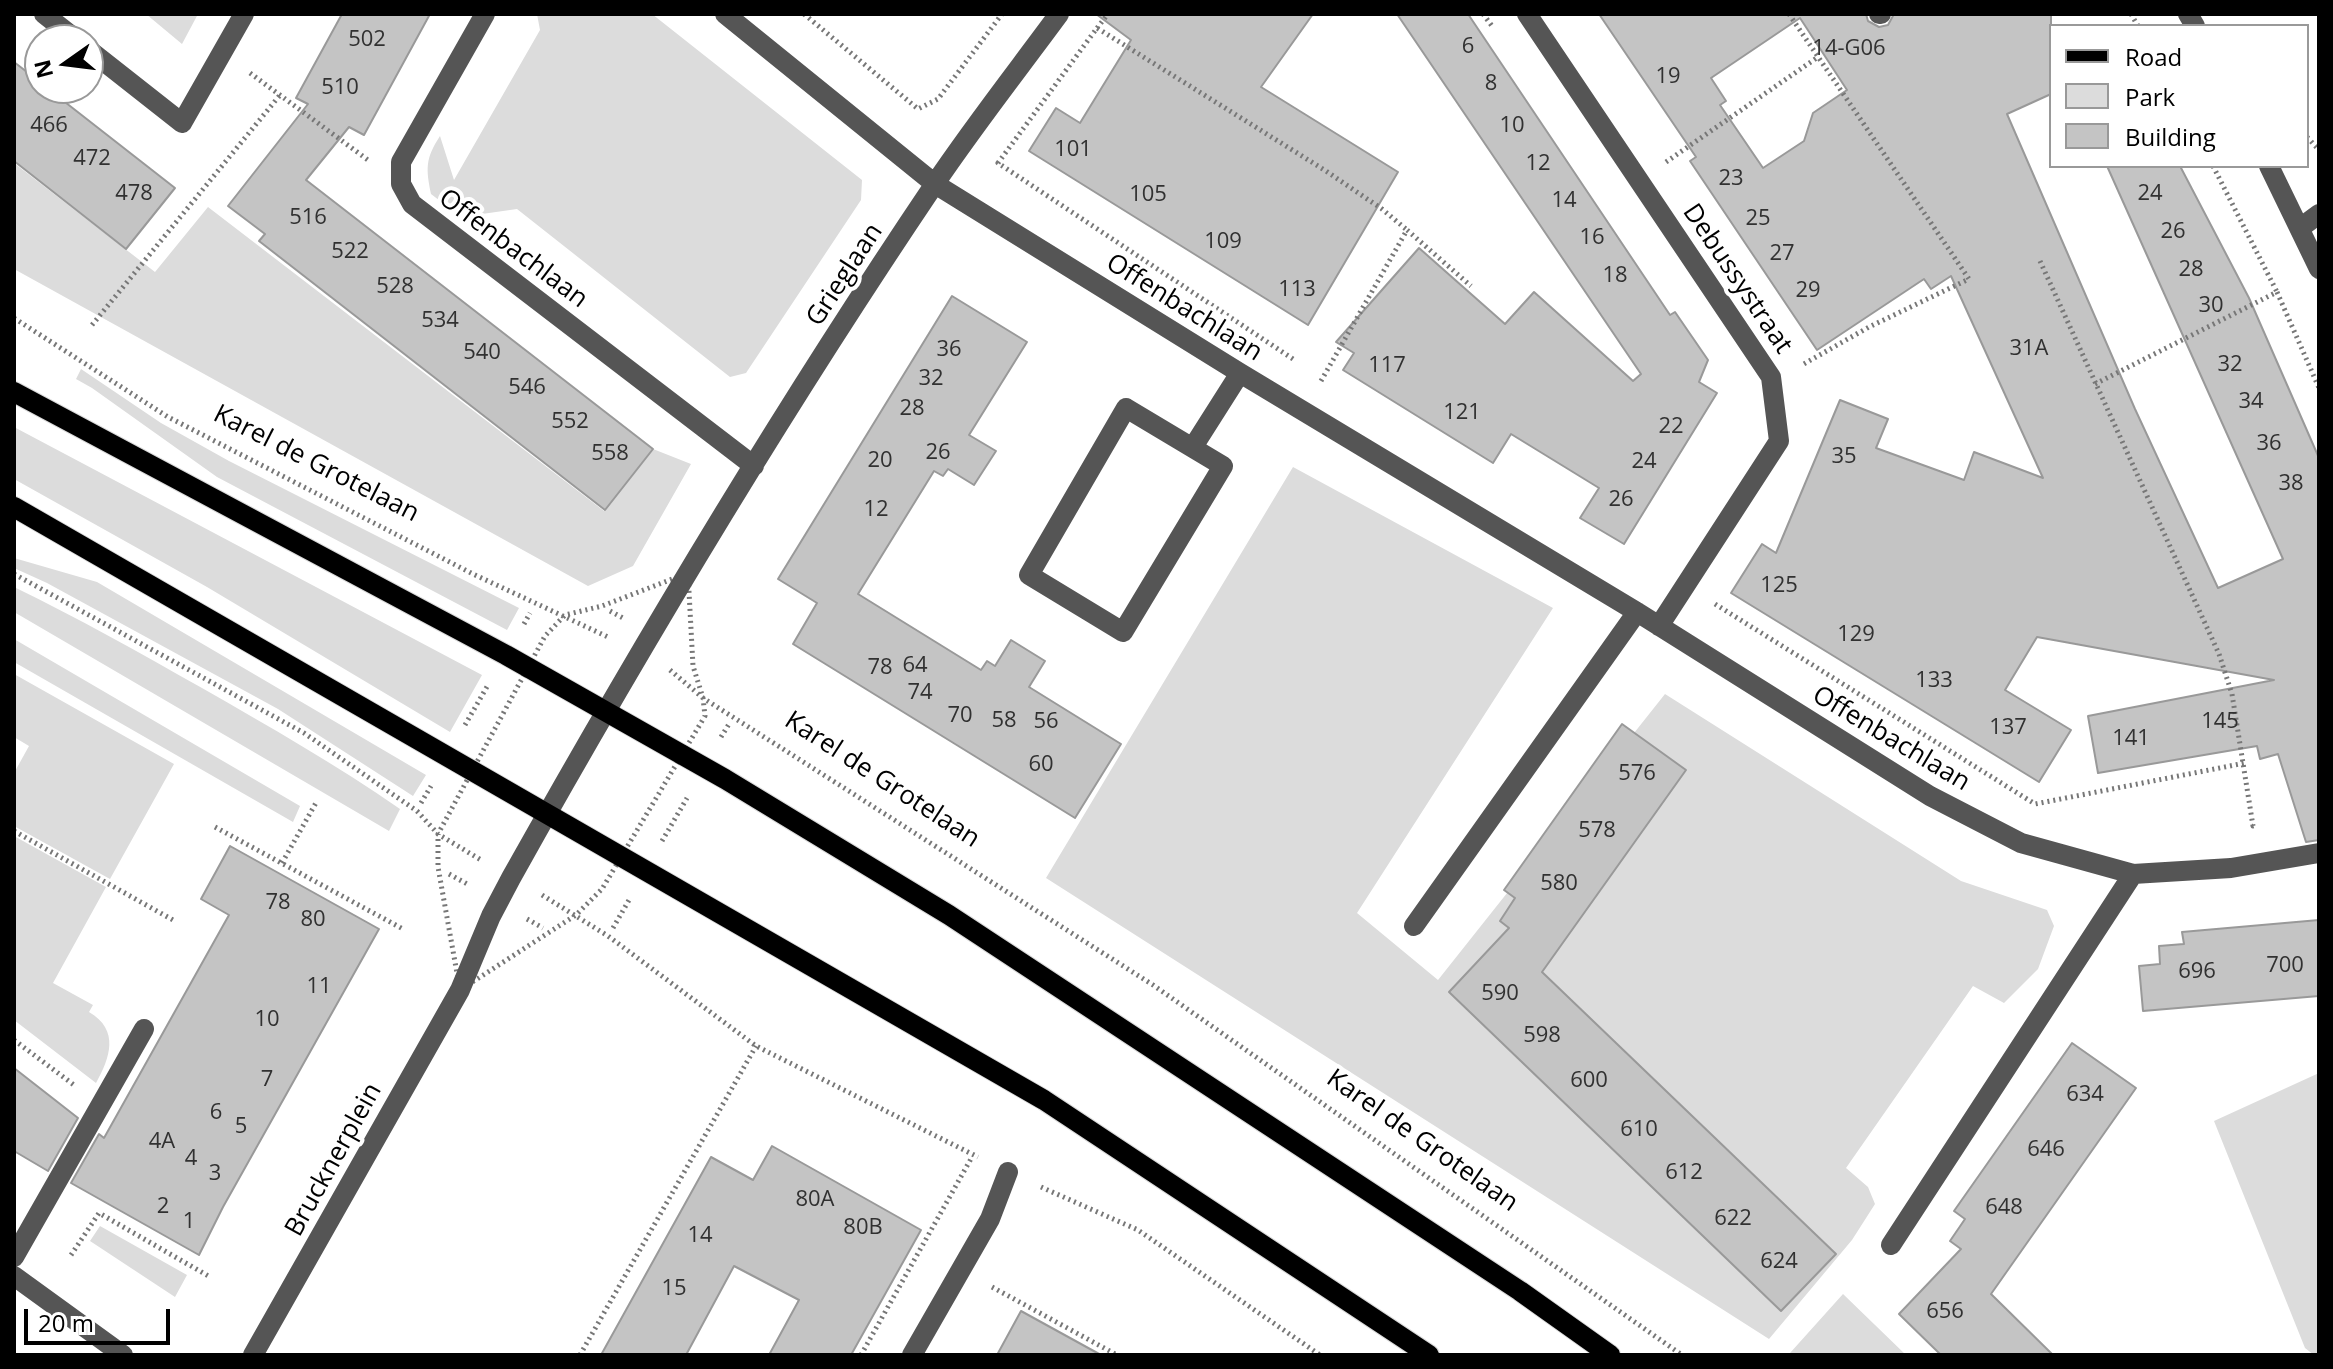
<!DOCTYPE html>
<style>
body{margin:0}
#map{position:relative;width:2333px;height:1369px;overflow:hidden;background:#fff;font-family:"Open Sans",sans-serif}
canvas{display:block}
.frame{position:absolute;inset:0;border:16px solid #000;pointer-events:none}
.legend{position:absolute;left:2049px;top:24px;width:260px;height:144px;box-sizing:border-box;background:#fff;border:2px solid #999;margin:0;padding:10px 14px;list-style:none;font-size:24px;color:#000}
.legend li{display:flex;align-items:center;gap:16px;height:40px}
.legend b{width:40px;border:2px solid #999}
.north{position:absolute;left:24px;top:24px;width:80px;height:80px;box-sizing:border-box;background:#fff;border:2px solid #999;border-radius:50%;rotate:256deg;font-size:22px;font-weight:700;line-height:32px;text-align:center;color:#000}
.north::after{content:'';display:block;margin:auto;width:28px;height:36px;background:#000;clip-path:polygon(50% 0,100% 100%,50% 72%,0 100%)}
.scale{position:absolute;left:24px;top:1309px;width:146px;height:36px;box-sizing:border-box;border:4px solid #000;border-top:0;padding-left:10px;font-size:24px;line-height:28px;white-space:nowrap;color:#000;-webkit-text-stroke:6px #fff;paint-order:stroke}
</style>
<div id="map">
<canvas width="2333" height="1369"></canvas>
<div class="frame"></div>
<ul class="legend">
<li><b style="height:10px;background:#000"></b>Road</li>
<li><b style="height:22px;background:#dcdcdc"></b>Park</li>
<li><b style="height:22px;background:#c4c4c4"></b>Building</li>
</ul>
<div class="north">N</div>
<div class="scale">20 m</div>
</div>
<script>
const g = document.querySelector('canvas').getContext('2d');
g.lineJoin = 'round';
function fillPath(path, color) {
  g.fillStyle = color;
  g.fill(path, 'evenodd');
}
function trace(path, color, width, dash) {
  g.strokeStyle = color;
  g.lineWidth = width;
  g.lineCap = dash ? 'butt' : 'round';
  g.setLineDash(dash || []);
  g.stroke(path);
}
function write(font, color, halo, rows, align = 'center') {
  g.font = font + ' "Open Sans",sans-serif';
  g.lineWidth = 8;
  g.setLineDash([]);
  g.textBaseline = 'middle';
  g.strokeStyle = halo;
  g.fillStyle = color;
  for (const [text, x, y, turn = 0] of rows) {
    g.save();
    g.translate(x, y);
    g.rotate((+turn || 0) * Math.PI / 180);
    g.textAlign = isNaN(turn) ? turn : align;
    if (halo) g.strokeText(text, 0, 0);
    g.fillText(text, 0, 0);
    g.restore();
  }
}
const green = new Path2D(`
 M 146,14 L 198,14 L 182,44 Z
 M 537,14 L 652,14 L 862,180 L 861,200 L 746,373 L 730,377 L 517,209 L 461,217 L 431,194 C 426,169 425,159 440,136 L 454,180 L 540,30 Z
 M 14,163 L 155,272 L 208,207 L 604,511 L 653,449 L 691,464 L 633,566 L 588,586 L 14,269 Z
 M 81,369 L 161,423 L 229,461 L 519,608 L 507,630 L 217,477 L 92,388 L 76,379 Z
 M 14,427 L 482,675 L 450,732 L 207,587 L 14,479 Z
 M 1293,467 L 1553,608 L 1357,913 L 1438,980 L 1665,694 L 1961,881 L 2047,910 L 2054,926 L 2038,969 L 2004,1003 L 1973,986 L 1846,1168 L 1868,1187 L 1875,1204 L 1852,1240 L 1769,1339 L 1046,878 Z
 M 14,558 L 97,582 L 426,775 L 413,796 L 278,709 L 47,583 L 14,568 Z
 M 14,587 C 78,618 140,653 202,688 C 270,727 337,765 400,809 L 389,831 L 14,612 Z
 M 14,639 L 300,806 L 293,822 L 14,662 Z
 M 14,674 L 174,764 L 110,879 L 14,826 L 14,773 L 29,746 L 14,737 Z
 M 14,836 L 106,887 L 53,983 L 93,1005 L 89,1012 C 120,1030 110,1058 96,1083 L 14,1020 Z
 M 2319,1073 L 2319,1355 L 2314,1355 L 2305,1348 L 2214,1121 Z
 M 100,1226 L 187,1275 L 175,1297 L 90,1241 Z
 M 1843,1294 L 1906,1355 L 1790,1353 Z`);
const building = new Path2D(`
 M 342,14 L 430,14 L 364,135 L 349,127 L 306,180 L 653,449 L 605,510 L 259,241 L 265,234 L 228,206 L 308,104 L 296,98 Z
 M 1096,14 L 1313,14 L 1261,87 L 1398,172 L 1308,325 L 1029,151 L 1056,108 L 1080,123 L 1131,40 Z
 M 1397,14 L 1468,14 L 1670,315 L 1675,312 L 1708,360 L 1699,382 L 1717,393 L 1624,544 L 1580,518 L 1599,488 L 1511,434 L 1493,463 L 1343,370 L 1354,353 L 1336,342 L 1419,248 L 1505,324 L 1534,292 L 1633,381 L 1641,374 Z
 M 1599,14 L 1866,14 L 1868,21 L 1879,27 L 1888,25 L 1894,14 L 2051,14 L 2051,94 L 2007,114 L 2135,409 L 2218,588 L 2283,559 L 2107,166 L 2180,166 L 2249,298 L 2319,458 L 2319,840 L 2306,842 L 2278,754 L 2260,759 L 2257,746 L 2098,773 L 2088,716 L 2274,680 L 2037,637 L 2005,690 L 2071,730 L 2039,782 L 1731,593 L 1762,544 L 1776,553 L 1840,400 L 1888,419 L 1876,448 L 1964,480 L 1974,452 L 2043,478 L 1951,276 L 1931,289 L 1924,279 L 1817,350 L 1690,161 L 1696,157 ZM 1800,18 L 1847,90 L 1813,113 L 1804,141 L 1763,168 L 1720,105 L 1726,101 L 1711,78 Z
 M 14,62 L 40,82 L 40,88 L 47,88 L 175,188 L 126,249 L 14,161 Z
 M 952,296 L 1027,342 L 969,435 L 996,451 L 974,485 L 948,469 L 943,476 L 934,471 L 858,594 L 981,670 L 987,661 L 995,666 L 1011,640 L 1045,661 L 1029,687 L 1121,744 L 1075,818 L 793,644 L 817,603 L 778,579 Z
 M 1622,724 L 1686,770 L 1542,972 L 1836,1254 L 1781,1311 L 1449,992 L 1509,928 L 1500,921 L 1515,898 L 1504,890 Z
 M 230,846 L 379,929 L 223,1207 L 199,1255 L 71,1183 L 99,1134 L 104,1138 L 229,915 L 201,899 Z
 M 2319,920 L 2319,996 L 2143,1011 L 2139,966 L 2160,964 L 2159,946 L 2184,944 L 2182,932 Z
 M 2072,1043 L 2136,1088 L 1991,1294 L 2053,1355 L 1941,1355 L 1899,1314 L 1961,1249 L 1950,1241 L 1965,1219 L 1954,1211 Z
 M 14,1068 L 78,1118 L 48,1171 L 14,1151 Z
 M 772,1146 L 921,1230 L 851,1355 L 769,1355 L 799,1300 L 734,1266 L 686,1355 L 601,1355 L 711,1157 L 753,1180 Z
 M 1021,1311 L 1101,1355 L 997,1355 Z`);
const path = new Path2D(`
 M 804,14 L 918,109 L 938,99 L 1002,14
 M 1483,14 L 1492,26
 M 1789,14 L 1969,279 L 1869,327 L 1802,365
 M 2131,14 L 2138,26
 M 1097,28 L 1108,14
 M 250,73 L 368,160
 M 2307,137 L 2319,150
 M 1666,162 L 1818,57
 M 2213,166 L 2277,292
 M 2040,261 L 2219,654 L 2232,694 L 2253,826 L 2256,825
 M 14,318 L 168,417 L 473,574 L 608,637
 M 92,325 L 280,95
 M 1293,359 L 998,163 L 1097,28 L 1326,171 L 1382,209 L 1407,230
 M 1321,381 L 1407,230 L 1471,286
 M 2095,384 L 2277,292 L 2319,388
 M 688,573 L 693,666 L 703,698 L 705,716 L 602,889 L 576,915 L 460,990 L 438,867 L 438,834 L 545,636 L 565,615 L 602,606 Z
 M 14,574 L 304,733 L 417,811 L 438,834 L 481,860
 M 1715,604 L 2035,804 L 2245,763
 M 610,611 L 623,618
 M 524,624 L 530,613
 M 670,670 L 703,698 L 1153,985 L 1682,1355
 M 465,725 L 488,685
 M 721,737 L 729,724
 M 421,803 L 431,786
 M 215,827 L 403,929
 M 14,831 L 173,920
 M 662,841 L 687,798
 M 282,863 L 317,801
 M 449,874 L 469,885
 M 542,895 L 608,936 L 756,1046 L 978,1157
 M 527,919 L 543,928
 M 613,928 L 629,900
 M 14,1040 L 74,1085
 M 1041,1187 L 1138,1230 L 1320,1355
 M 71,1255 L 99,1213 L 210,1277
 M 992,1287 L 1117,1355
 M 580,1355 L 756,1046
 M 861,1355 L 972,1157`);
const minor = new Path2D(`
 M 44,14 L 77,40
 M 485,14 L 401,162 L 401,184 L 412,204 L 754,466
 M 725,14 L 935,184 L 1240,373 L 1637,612 L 1930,796 L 2021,843 L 2133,874 L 2231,868 L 2319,853
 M 1527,14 L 1771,377 L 1779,441 L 1659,626
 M 1879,14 L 1881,14
 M 2188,14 L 2195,26
 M 88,49 L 182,123 L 244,14
 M 2269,166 L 2319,269
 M 2300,228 L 2319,214
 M 1126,408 L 1223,466 L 1123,632 L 1029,575 Z
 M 1193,447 L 1240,373
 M 1414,926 L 1637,612
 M 1891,1245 L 2133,874
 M 14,1257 L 144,1029
 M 14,1276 L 123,1355
 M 253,1355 L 460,990 L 491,916 L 511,878 C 643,642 783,409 934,185 C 973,127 1017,71 1059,14
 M 912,1355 L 990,1219 L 1008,1172`);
const major = new Path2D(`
 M 14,392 L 506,655 L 725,779 L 949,915 L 1520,1291 L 1610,1355
 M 14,507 L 1044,1100 L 1429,1355`);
const numberNames = [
 ["502",367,40],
 ["6",1468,47],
 ["14-G06",1849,49],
 ["19",1668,77],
 ["8",1491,84],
 ["510",340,88],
 ["466",49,126],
 ["10",1512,126],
 ["101",1073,150],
 ["472",92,159],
 ["12",1538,164],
 ["23",1731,179],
 ["478",134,194],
 ["24",2150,194],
 ["105",1148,195],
 ["14",1564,201],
 ["516",308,218],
 ["25",1758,219],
 ["26",2173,232],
 ["16",1592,238],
 ["109",1223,242],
 ["522",350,252],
 ["27",1782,254],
 ["28",2191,270],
 ["18",1615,276],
 ["528",395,287],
 ["113",1297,290],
 ["29",1808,291],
 ["30",2211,306],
 ["534",440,321],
 ["31A",2029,349],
 ["36",949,350],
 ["540",482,353],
 ["32",2230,365],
 ["117",1387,366],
 ["32",931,379],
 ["546",527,388],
 ["34",2251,402],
 ["28",912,409],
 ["121",1462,413],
 ["552",570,422],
 ["22",1671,427],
 ["36",2269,444],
 ["26",938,453],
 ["558",610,454],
 ["35",1844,457],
 ["20",880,461],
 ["24",1644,462],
 ["38",2291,484],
 ["26",1621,500],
 ["12",876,510],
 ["125",1779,586],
 ["129",1856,635],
 ["64",915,666],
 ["78",880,668],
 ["133",1934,681],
 ["74",920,693],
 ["70",960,716],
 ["58",1004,721],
 ["56",1046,722],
 ["145",2220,722],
 ["137",2008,728],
 ["141",2131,739],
 ["60",1041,765],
 ["576",1637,774],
 ["578",1597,831],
 ["580",1559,884],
 ["78",278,903],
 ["80",313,920],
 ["700",2285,966],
 ["696",2197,972],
 ["11",319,987],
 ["590",1500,994],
 ["10",267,1020],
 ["598",1542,1036],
 ["7",267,1080],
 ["600",1589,1081],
 ["634",2085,1095],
 ["6",216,1113],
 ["5",241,1127],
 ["610",1639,1130],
 ["4A",162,1142],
 ["646",2046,1150],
 ["4",191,1159],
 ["612",1684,1173],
 ["3",215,1174],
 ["80A",815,1200],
 ["2",163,1207],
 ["648",2004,1208],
 ["622",1733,1219],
 ["1",189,1222],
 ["80B",863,1228],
 ["14",700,1236],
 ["624",1779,1262],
 ["15",674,1289],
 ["656",1945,1312]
];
const streetNames = [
 ["Offenbachlaan",513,249,37],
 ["Grieglaan",845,275,-57],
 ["Debussystraat",1737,279,56],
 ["Offenbachlaan",1184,308,32],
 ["Karel de Grotelaan",316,464,27],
 ["Offenbachlaan",1891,739,31],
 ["Karel de Grotelaan",882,780,33],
 ["Karel de Grotelaan",1422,1141,35],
 ["Brucknerplein",334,1160,-61]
];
fillPath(green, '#dcdcdc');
fillPath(building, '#c4c4c4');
trace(building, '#999', 2);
trace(major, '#dbdbdb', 22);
trace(path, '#777', 5, [2, 4]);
trace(minor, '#555', 20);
trace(major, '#000', 20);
write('22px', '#313131', null, numberNames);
write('26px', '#000', '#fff', streetNames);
</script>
